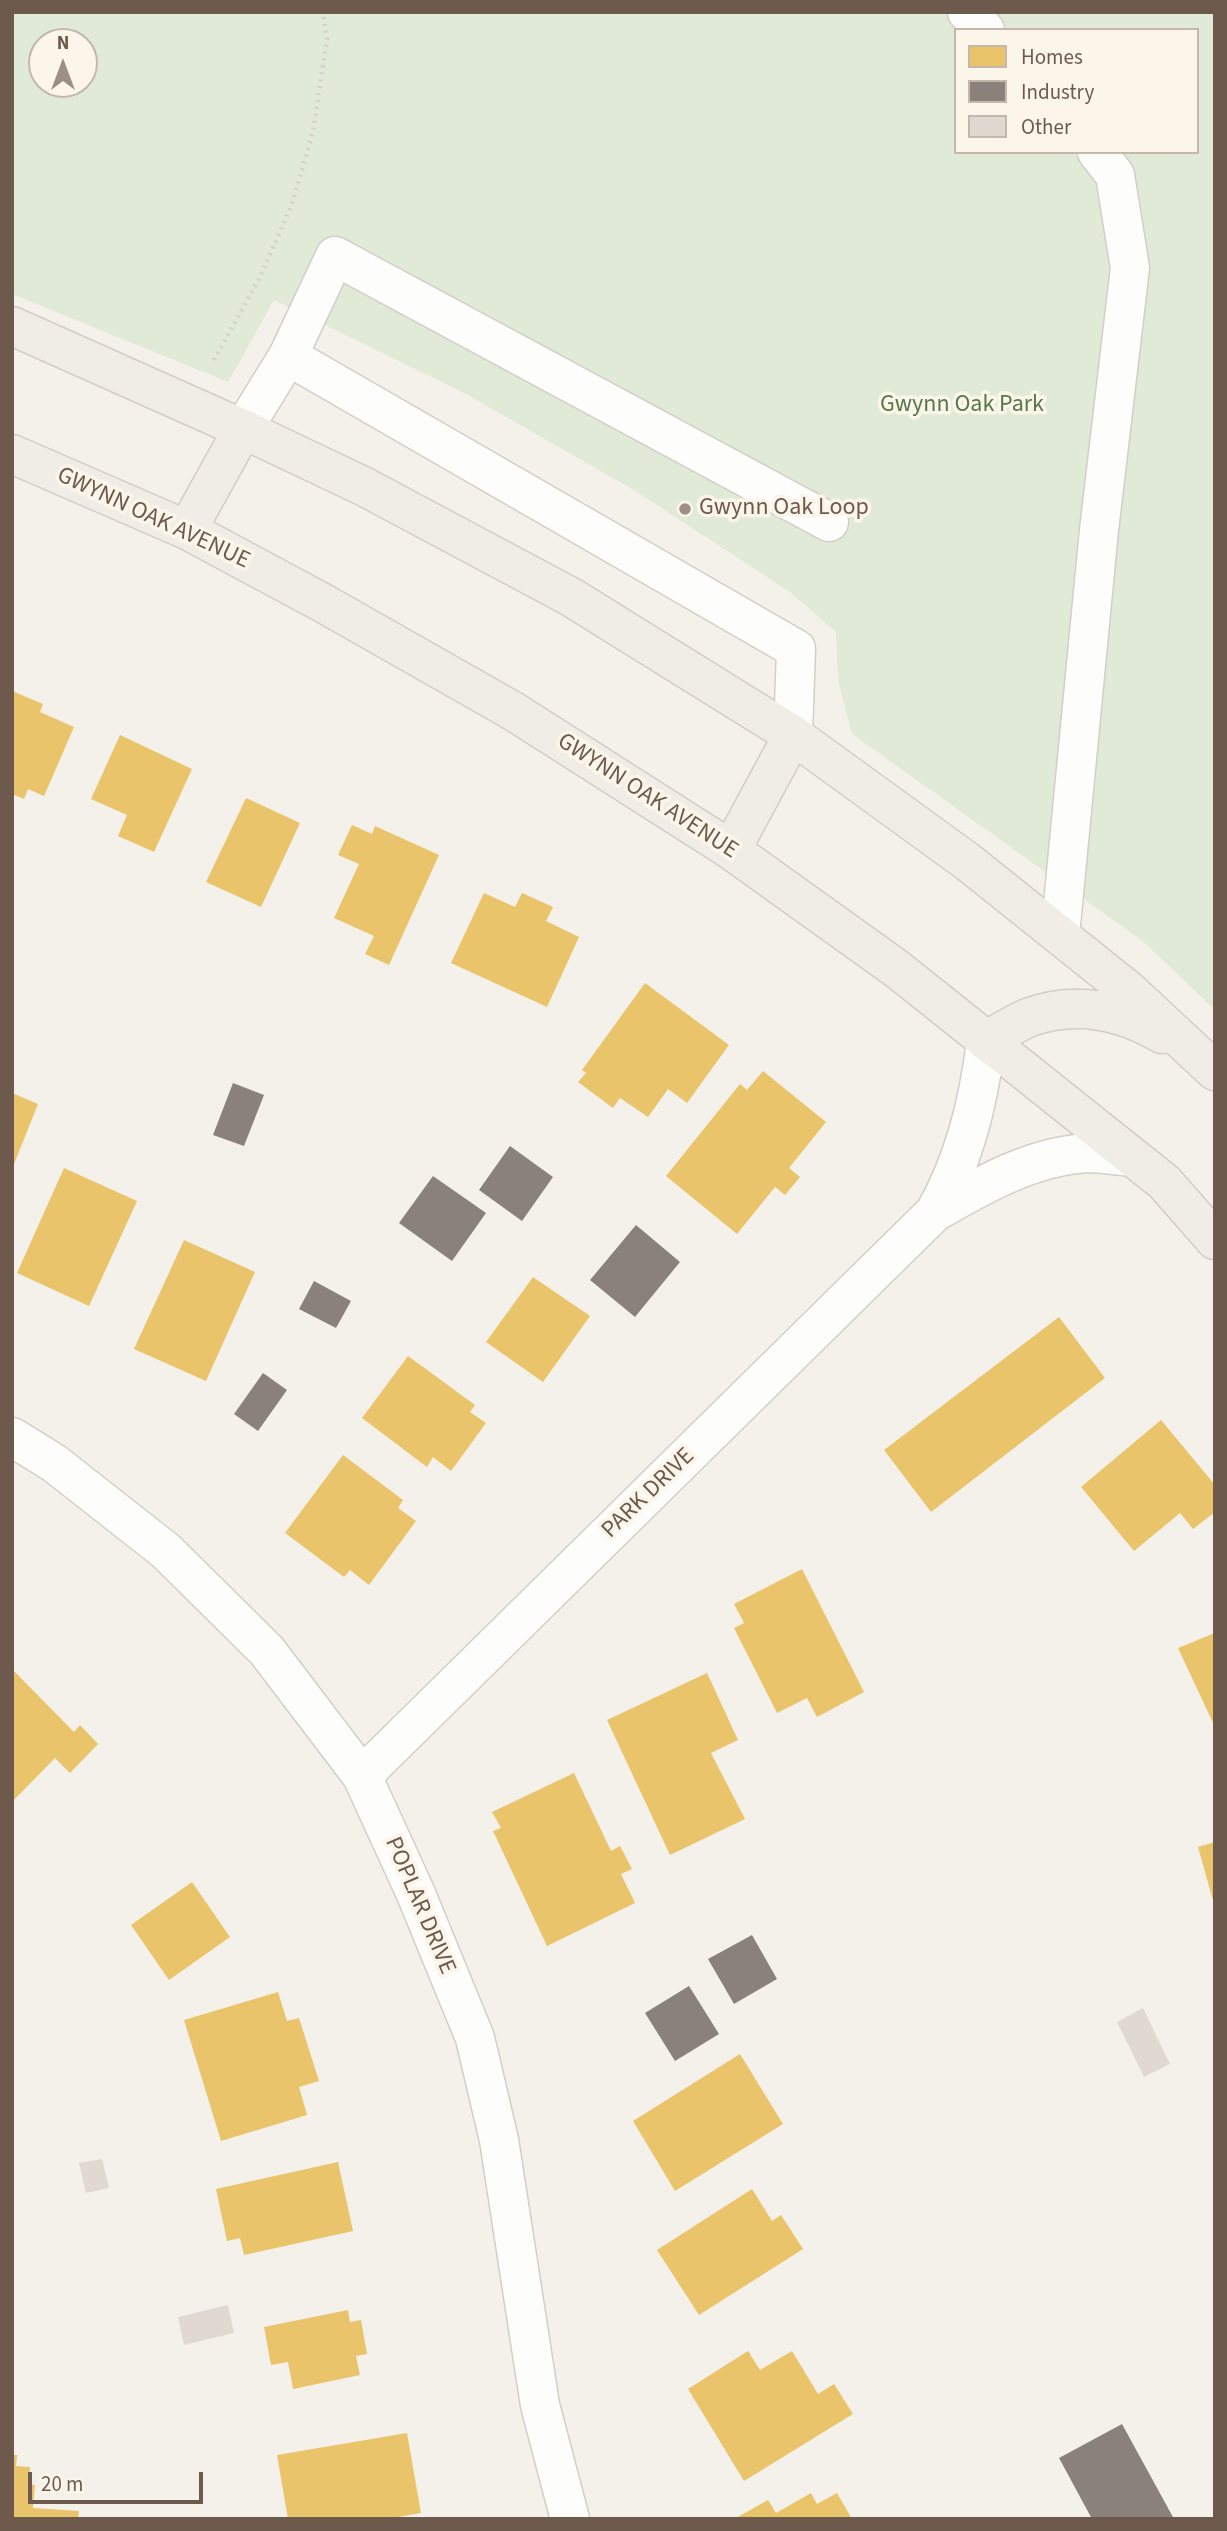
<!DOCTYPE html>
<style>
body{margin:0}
#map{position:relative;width:1227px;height:2531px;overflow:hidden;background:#f4f1ea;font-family:"Source Sans 3",sans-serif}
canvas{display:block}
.frame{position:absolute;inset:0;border:14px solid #6e5a4d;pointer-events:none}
.legend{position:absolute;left:954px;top:28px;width:245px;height:126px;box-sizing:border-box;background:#fcf6ea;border:2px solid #c3b8ab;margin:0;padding:9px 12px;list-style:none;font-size:21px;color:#6e5a4d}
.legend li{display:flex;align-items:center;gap:14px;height:35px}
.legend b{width:35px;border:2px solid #c3b8ab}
.north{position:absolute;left:28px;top:28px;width:70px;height:70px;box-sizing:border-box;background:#fcf6ea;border:2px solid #c3b8ab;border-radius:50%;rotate:0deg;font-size:19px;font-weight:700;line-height:28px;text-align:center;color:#6e5a4d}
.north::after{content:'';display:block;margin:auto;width:24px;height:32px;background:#9d8f84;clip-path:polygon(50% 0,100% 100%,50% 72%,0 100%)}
.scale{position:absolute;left:28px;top:2472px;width:175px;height:32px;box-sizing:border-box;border:4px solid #6e5a4d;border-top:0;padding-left:9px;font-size:21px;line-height:24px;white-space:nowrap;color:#6e5a4d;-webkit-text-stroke:5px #fcf6ea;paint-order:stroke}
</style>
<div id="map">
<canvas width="1227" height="2531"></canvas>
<div class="frame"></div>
<ul class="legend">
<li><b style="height:19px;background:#e9c46a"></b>Homes</li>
<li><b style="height:19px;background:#8a817c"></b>Industry</li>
<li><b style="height:19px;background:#e0d9d2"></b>Other</li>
</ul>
<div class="north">N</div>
<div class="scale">20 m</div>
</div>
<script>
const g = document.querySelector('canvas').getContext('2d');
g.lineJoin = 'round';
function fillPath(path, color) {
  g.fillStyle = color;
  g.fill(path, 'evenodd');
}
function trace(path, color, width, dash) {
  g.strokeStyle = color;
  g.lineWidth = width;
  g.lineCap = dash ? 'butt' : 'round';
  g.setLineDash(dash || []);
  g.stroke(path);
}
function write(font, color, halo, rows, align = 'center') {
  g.font = font + ' "Source Sans 3",sans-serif';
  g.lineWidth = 7;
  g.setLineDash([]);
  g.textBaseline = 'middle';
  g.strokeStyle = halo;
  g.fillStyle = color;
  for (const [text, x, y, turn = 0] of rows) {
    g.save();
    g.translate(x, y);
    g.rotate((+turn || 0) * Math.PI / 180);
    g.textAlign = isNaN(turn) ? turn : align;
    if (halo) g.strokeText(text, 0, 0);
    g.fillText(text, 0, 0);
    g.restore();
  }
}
const green = new Path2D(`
 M 12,12 L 1215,12 L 1215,1010 L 1144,942 L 852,734 L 838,680 L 836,632 L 791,593 L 639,493 L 466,394 L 274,300 L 228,382 L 12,294 ZM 956,30 L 1197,30 L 1197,152 L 956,152 ZM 42,42 L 84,42 L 84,84 L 42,84 Z`);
const homes = new Path2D(`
 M 12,691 L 43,704 L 40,712 L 74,727 L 44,796 L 28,789 L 24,799 L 12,794 Z
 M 120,735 L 192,769 L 154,852 L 118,836 L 127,815 L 91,799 Z
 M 246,798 L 300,823 L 261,907 L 206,882 Z
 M 352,825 L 372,834 L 375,826 L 439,855 L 389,965 L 365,954 L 374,936 L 334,918 L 359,864 L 338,855 Z
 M 484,893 L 515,907 L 522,893 L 553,907 L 546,921 L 579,937 L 547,1007 L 451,963 Z
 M 645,983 L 729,1045 L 687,1103 L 668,1089 L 648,1117 L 620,1098 L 613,1108 L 578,1082 L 586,1073 L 582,1070 Z
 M 763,1071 L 826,1122 L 789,1168 L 800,1177 L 785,1195 L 775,1187 L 737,1234 L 666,1176 L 740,1084 L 747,1090 Z
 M 12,1093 L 38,1104 L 12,1169 Z
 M 64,1168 L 137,1201 L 89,1306 L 17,1273 Z
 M 184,1240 L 255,1272 L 206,1381 L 134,1349 Z
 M 533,1277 L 590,1316 L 543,1382 L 486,1342 Z
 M 1059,1317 L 1105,1378 L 931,1512 L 884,1450 Z
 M 408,1356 L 475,1405 L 470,1412 L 486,1423 L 451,1471 L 433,1457 L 427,1467 L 362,1418 Z
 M 1161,1420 L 1215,1485 L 1215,1512 L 1193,1529 L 1180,1513 L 1134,1551 L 1081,1487 Z
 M 343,1455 L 403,1500 L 398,1508 L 416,1521 L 369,1585 L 350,1570 L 344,1577 L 285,1533 Z
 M 802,1569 L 864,1692 L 817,1717 L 807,1698 L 777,1713 L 734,1628 L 744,1623 L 734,1604 Z
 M 1215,1633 L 1215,1727 L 1178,1648 Z
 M 12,1669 L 74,1732 L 80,1725 L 98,1744 L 70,1773 L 55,1758 L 12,1802 Z
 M 707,1673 L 738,1740 L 711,1753 L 745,1819 L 670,1855 L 607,1720 Z
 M 574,1773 L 611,1851 L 620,1846 L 632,1869 L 621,1874 L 635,1903 L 547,1946 L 493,1831 L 501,1828 L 492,1812 Z
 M 1215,1842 L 1215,1904 L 1214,1904 L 1198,1847 Z
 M 192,1882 L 230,1937 L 169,1980 L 131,1925 Z
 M 278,1992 L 287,2021 L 299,2018 L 319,2081 L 299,2087 L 307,2115 L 221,2141 L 184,2020 Z
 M 740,2054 L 783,2124 L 675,2191 L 633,2121 Z
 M 338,2162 L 353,2231 L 244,2255 L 240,2238 L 227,2241 L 216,2189 Z
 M 752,2189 L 772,2221 L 781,2215 L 803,2249 L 699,2315 L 657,2250 Z
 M 348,2310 L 350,2322 L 361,2320 L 367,2354 L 356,2356 L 360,2375 L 293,2389 L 288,2362 L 271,2365 L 264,2327 Z
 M 748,2351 L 760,2370 L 792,2351 L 818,2394 L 834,2384 L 853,2414 L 744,2481 L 688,2389 Z
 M 407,2433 L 421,2513 L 387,2519 L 288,2519 L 277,2455 Z
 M 12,2455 L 17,2455 L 16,2466 L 30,2467 L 29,2484 L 35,2485 L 33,2508 L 79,2511 L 78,2519 L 12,2519 Z
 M 811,2493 L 817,2504 L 837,2493 L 852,2519 L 734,2519 L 768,2500 L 776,2513 Z`);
const industry = new Path2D(`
 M 233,1083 L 264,1095 L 244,1146 L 213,1135 Z
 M 510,1146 L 553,1177 L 522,1221 L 479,1190 Z
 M 433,1176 L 486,1213 L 452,1261 L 399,1223 Z
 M 636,1225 L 680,1262 L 635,1317 L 590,1280 Z
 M 314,1281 L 351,1301 L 336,1328 L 299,1309 Z
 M 263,1373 L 287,1390 L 258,1431 L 234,1414 Z
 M 752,1935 L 777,1979 L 734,2004 L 708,1959 Z
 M 689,1986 L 719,2034 L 675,2061 L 645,2013 Z
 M 1122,2424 L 1174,2519 L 1092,2519 L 1059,2458 Z`);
const building = new Path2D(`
 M 1143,2008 L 1170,2064 L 1144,2077 L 1117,2022 Z
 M 102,2159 L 109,2188 L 86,2193 L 79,2163 Z
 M 228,2305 L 234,2333 L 184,2345 L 178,2317 Z`);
const path = new Path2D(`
 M 214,360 L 259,279 L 291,207 L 313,132 L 327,39 L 323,12`);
const minor = new Path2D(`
 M 967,12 L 985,30
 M 288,356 L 335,256 L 829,522
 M 243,429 L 288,356 L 796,649 L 793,735
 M 1060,935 L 1099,530 L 1130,268 L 1115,175 L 1097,152
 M 935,1212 C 965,1159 979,1101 986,1041
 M 12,1437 L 54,1463 L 166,1551 L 267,1651 L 362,1776 L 416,1894 L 475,2038 L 499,2140 L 540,2405 L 570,2519
 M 362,1776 L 935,1212 C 982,1185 1032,1156 1088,1153 C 1102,1153 1118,1156 1132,1157`);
const major = new Path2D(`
 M 12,326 L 243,429 L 365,487 L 571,597 L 793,735 L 968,862 L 1128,990 L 1215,1071
 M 12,454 L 187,530 L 323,603 L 513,711 L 731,850 L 897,969 L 1164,1182 L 1215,1240
 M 187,530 L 243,429
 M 731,850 L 793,735
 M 986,1041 C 1000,1033 1015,1023 1030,1017 C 1076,1001 1121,1010 1162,1034`);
const markers = [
 [685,509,7,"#9d8f84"]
];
const parkNames = [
 ["Gwynn Oak Park",962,406]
];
const poiNames = [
 ["Gwynn Oak Loop",699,509]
];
const streetNames = [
 ["GWYNN OAK AVENUE",153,519,25],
 ["GWYNN OAK AVENUE",647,797,33],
 ["PARK DRIVE",649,1494,-44],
 ["POPLAR DRIVE",419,1906,67]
];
fillPath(green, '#e1ead6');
fillPath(homes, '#e9c46a');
fillPath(industry, '#8a817c');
fillPath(building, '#e0d9d2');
trace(minor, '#d3cec8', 41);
trace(major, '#d3ccc7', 41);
trace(path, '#d6d0cb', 4.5, [2, 5]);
trace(minor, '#fdfdfc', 38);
trace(major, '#f0ede6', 38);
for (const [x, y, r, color] of markers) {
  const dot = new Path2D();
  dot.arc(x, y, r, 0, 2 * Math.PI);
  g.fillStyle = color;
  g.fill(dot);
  trace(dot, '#fcf6ea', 2.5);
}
write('24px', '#56794a', '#fcf6ea', parkNames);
write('24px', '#6e5a4d', '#fcf6ea', poiNames, 'left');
write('24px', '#6e5a4d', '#fcf6ea', streetNames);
</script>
